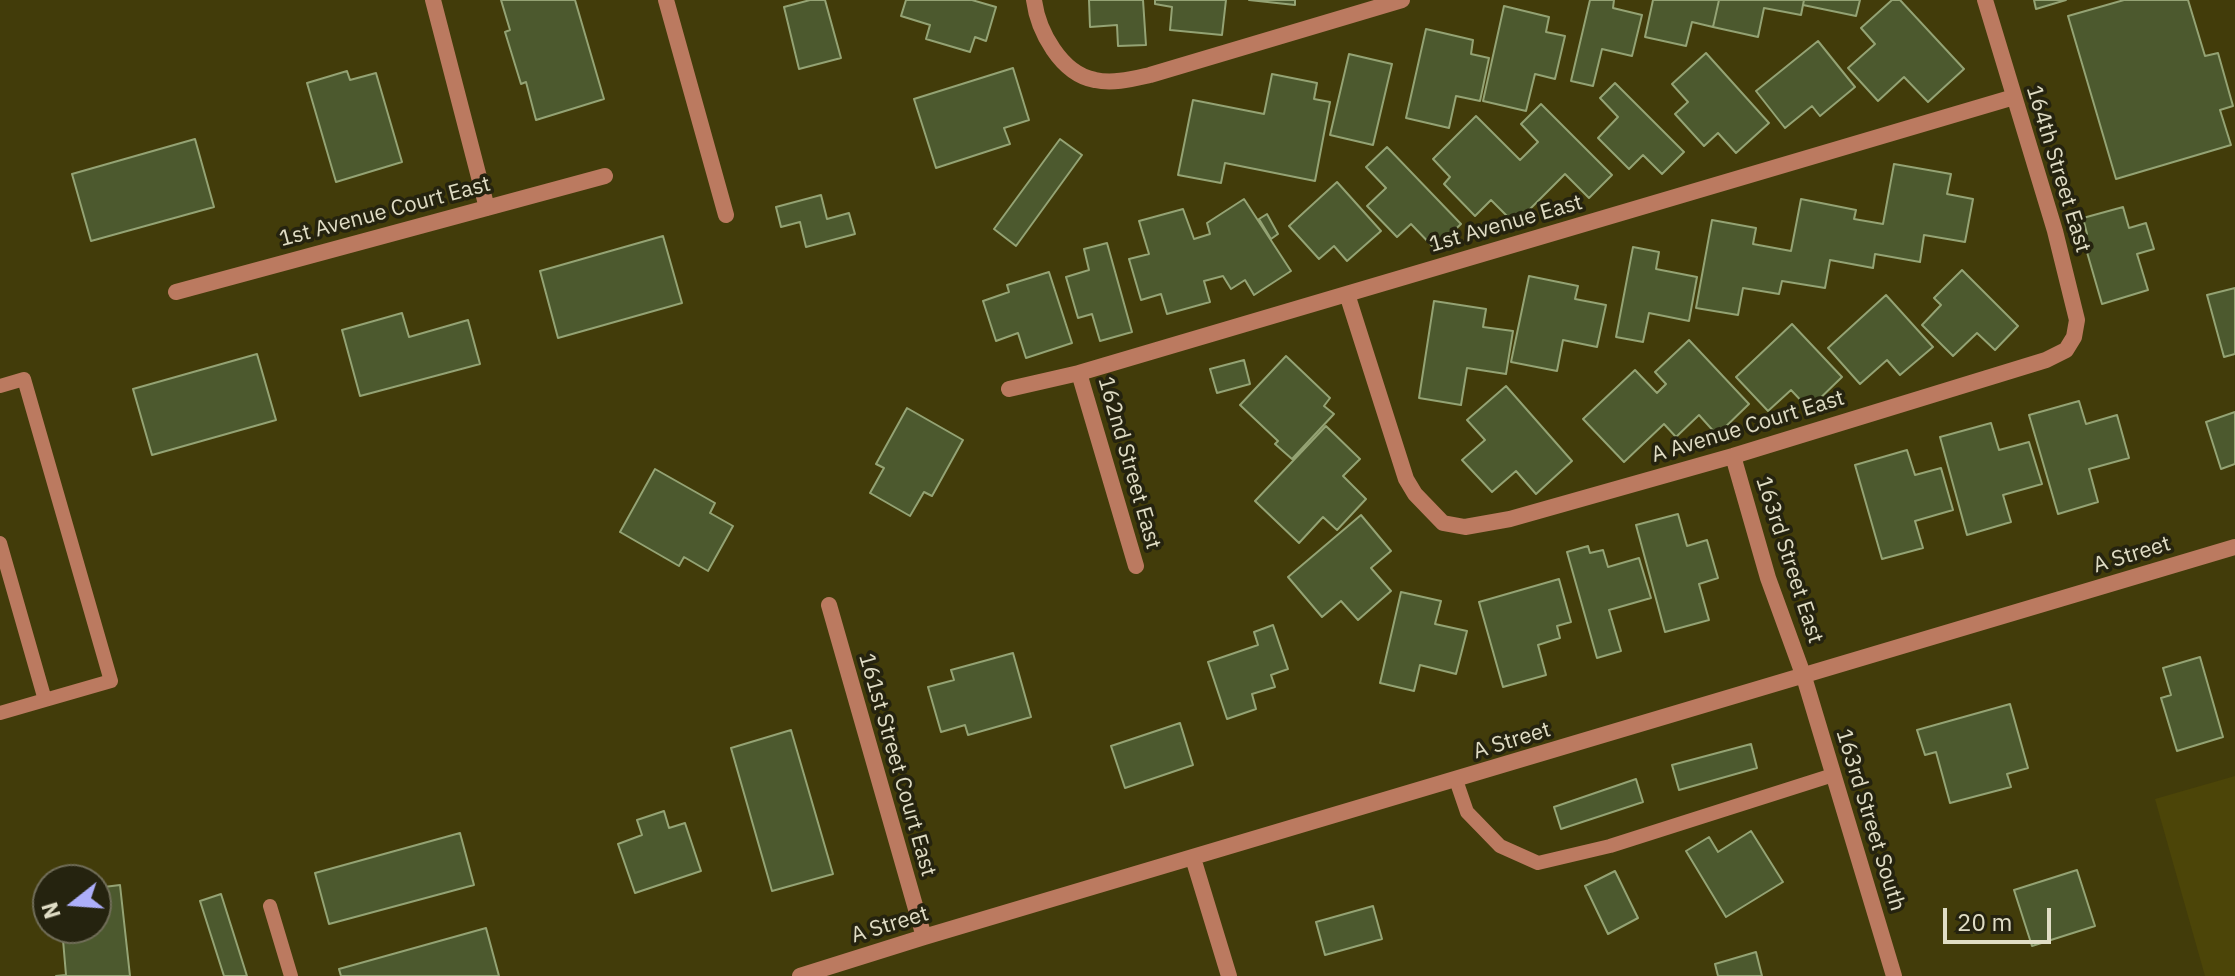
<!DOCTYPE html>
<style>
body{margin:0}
#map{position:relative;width:2235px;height:976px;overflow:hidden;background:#423c0a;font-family:"IBM Plex Sans",sans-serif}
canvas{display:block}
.north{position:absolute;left:32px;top:864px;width:80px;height:80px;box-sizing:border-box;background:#25230f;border:2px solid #706d58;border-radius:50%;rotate:253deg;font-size:22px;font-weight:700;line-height:32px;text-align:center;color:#e0ddc5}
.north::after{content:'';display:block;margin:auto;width:28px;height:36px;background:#adaffb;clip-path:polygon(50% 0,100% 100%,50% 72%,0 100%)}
.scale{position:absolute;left:1943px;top:908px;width:108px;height:36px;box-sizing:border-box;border:4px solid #e0ddc5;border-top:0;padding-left:10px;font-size:24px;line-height:28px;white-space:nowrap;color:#e0ddc5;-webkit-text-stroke:6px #25230f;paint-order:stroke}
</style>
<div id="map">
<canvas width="2235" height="976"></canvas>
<div class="north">N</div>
<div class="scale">20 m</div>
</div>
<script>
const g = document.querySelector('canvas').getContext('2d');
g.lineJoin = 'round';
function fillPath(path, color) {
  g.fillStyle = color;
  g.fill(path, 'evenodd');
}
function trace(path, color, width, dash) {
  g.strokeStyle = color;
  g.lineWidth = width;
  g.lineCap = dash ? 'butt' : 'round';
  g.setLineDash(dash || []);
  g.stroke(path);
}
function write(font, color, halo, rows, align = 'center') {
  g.font = font + ' "IBM Plex Sans",sans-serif';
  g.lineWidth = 7;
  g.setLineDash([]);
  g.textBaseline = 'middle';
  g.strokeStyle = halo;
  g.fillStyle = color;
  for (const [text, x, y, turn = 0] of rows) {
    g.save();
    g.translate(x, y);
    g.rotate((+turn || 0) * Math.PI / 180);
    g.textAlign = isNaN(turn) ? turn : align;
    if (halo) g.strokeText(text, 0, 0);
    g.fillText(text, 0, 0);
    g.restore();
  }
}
const built = new Path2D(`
 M 2235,776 L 2235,976 L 2205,976 L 2155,799 Z`);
const building = new Path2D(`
 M 501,0 L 575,0 L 604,99 L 536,120 L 526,82 L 521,84 L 505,32 L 510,30 Z
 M 810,0 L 825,0 L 841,58 L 799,69 L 784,7 Z
 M 906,0 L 972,0 L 996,7 L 986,41 L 975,37 L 970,52 L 926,39 L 930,25 L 901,16 Z
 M 1089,0 L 1143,0 L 1146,45 L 1118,46 L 1117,25 L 1090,27 Z
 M 1155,0 L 1226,0 L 1222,35 L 1170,30 L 1172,7 L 1155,4 Z
 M 1249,0 L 1295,0 L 1295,5 Z
 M 1590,0 L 1614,0 L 1613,8 L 1642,15 L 1632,56 L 1602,49 L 1593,86 L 1571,81 Z
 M 1653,0 L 1719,0 L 1713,27 L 1692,22 L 1686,46 L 1645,37 Z
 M 1719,0 L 1804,0 L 1801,15 L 1764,8 L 1758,37 L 1713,27 Z
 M 1804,0 L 1860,0 L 1856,16 L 1803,5 Z
 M 1892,0 L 1900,0 L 1964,69 L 1928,102 L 1904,77 L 1878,101 L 1848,68 L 1875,44 L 1861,28 Z
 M 2034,0 L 2066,0 L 2036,9 Z
 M 2124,0 L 2188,0 L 2205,56 L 2218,53 L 2233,106 L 2220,110 L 2231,145 L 2116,179 L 2068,16 Z
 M 1504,6 L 1549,17 L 1546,32 L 1565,36 L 1555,79 L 1535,74 L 1526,111 L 1483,101 Z
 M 1426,29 L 1473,40 L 1471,54 L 1489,58 L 1480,101 L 1456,96 L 1449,128 L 1406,118 Z
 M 1818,41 L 1855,87 L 1820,116 L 1812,106 L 1785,128 L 1756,91 Z
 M 1706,53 L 1769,123 L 1736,153 L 1718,133 L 1704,146 L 1675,114 L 1688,102 L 1672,84 Z
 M 1349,54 L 1392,64 L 1373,145 L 1330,135 Z
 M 1013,68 L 1029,120 L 1004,128 L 1010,144 L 936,168 L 914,99 Z
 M 347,71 L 350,80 L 376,73 L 402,162 L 336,182 L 307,83 Z
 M 1272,74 L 1317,83 L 1314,99 L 1330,102 L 1315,181 L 1225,163 L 1221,183 L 1178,175 L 1193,100 L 1264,114 Z
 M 1615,83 L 1684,152 L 1662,174 L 1643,155 L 1629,169 L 1598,138 L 1618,117 L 1600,98 Z
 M 1541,104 L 1612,175 L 1589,198 L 1565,174 L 1515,224 L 1491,200 L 1475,216 L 1444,184 L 1450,177 L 1433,159 L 1476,116 L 1520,160 L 1538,142 L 1521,124 Z
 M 195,139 L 214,207 L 91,241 L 72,174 Z
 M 1060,139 L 1082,155 L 1016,246 L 994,229 Z
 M 1387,147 L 1461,224 L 1435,249 L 1411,224 L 1397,237 L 1367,206 L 1386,188 L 1366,167 Z
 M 1894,164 L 1951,174 L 1947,194 L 1973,199 L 1965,242 L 1924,235 L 1920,262 L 1875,254 L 1873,268 L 1830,260 L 1825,288 L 1782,281 L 1779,294 L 1743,288 L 1738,315 L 1696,308 L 1712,220 L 1756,228 L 1753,244 L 1791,251 L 1801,199 L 1856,210 L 1854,219 L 1883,224 Z
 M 1337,182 L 1381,231 L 1347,261 L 1334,246 L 1319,259 L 1289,226 Z
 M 821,195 L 827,219 L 849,213 L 855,234 L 806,247 L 800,222 L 781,227 L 776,207 Z
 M 1244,199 L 1291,271 L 1254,295 L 1245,280 L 1231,289 L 1223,276 L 1204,281 L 1210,302 L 1167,314 L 1161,294 L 1141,300 L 1129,259 L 1149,254 L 1139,221 L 1183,209 L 1194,239 L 1210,234 L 1207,223 Z
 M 2123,207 L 2129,228 L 2146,223 L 2154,249 L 2137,254 L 2148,290 L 2102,304 L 2082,235 L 2087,234 L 2083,218 Z
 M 1267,214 L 1278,234 L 1271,239 L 1259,219 Z
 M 663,236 L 682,303 L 558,338 L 540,271 Z
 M 1107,243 L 1132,332 L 1100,341 L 1092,314 L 1078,318 L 1066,277 L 1089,270 L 1084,249 Z
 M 1633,247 L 1659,252 L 1656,269 L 1697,277 L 1689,321 L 1649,313 L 1643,342 L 1616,337 Z
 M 1962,270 L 2018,326 L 1995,350 L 1977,333 L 1953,356 L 1922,325 L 1941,305 L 1934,298 Z
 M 1049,272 L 1072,343 L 1026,358 L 1018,333 L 996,341 L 983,301 L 1009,292 L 1007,285 Z
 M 1529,276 L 1578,286 L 1575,299 L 1606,305 L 1597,347 L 1563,340 L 1557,371 L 1511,362 Z
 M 2235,288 L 2235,354 L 2224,357 L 2207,295 Z
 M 1886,295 L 1933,347 L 1900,375 L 1887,360 L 1860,384 L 1828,348 Z
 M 1434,301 L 1486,309 L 1483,327 L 1513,331 L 1506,374 L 1467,368 L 1461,405 L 1419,398 Z
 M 402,313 L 409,337 L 468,320 L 480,364 L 360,396 L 342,330 Z
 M 1792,324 L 1842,377 L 1809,409 L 1791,390 L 1768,411 L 1736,377 Z
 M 1689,340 L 1749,404 L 1717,435 L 1699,415 L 1676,437 L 1664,424 L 1624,462 L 1583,419 L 1635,370 L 1657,393 L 1666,384 L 1655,372 Z
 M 257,354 L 276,420 L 152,455 L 133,389 Z
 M 1286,356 L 1330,398 L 1324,406 L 1334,414 L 1292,459 L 1275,444 L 1278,441 L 1240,405 Z
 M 1244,360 L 1250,384 L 1217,393 L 1210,369 Z
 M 1506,386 L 1572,461 L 1536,494 L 1516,471 L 1492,492 L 1462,460 L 1485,440 L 1467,420 Z
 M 2079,401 L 2086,424 L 2117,415 L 2129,458 L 2089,469 L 2098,502 L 2058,514 L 2029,415 Z
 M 907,408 L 963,440 L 932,496 L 924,492 L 910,516 L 870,493 L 884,468 L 876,464 Z
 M 2235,412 L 2235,464 L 2221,469 L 2206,422 Z
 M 1991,423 L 1999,450 L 2029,442 L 2042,484 L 2003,495 L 2011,522 L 1967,535 L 1940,437 Z
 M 1326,426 L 1360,459 L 1343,476 L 1366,499 L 1337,530 L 1323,517 L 1299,543 L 1255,501 Z
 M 1907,450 L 1915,475 L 1941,468 L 1953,510 L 1915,521 L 1923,548 L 1882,559 L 1855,465 Z
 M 655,469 L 715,503 L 710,513 L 733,526 L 708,571 L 684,557 L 679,566 L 620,532 Z
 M 1678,514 L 1687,546 L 1707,540 L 1718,578 L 1699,584 L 1709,620 L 1665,632 L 1636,525 Z
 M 1361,515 L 1391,551 L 1371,568 L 1391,591 L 1358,620 L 1341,601 L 1322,617 L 1288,577 Z
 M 1588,546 L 1590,553 L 1603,550 L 1608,567 L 1639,558 L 1651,598 L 1609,610 L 1621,651 L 1597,658 L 1567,552 Z
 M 1559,579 L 1571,622 L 1557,626 L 1560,638 L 1538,645 L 1546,675 L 1503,687 L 1479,602 Z
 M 1401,592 L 1441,601 L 1435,624 L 1467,631 L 1456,674 L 1420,665 L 1414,691 L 1380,683 Z
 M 1273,625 L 1288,669 L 1271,675 L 1275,687 L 1252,694 L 1256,709 L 1227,719 L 1208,662 L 1258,645 L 1254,632 Z
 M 1013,653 L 1031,717 L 968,735 L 965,725 L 941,732 L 928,687 L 954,680 L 951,670 Z
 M 2200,657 L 2223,737 L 2177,751 L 2161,698 L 2171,695 L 2163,668 Z
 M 2010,704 L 2028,768 L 2007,774 L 2011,787 L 1950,803 L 1936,752 L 1925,755 L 1917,730 Z
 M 1180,723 L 1193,765 L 1125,788 L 1111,746 Z
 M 791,730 L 833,874 L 772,891 L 731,748 Z
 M 1751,744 L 1757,768 L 1679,790 L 1672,765 Z
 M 1636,779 L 1643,802 L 1561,829 L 1554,807 Z
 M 664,811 L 669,828 L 685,823 L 701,871 L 635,893 L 618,844 L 642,835 L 637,820 Z
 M 1751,831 L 1783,882 L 1726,917 L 1686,851 L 1709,837 L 1718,852 Z
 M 460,833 L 474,885 L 329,924 L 315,873 Z
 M 2077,870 L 2095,926 L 2032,946 L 2014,890 Z
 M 1615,871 L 1638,918 L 1608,934 L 1585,886 Z
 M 120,885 L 130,976 L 56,976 L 66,975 L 62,928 L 96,928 L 96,888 Z
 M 221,894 L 247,976 L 224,976 L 200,901 Z
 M 1373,906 L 1382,939 L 1325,955 L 1316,922 Z
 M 486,928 L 499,976 L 341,976 L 339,969 Z
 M 1756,952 L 1762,976 L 1718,976 L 1715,964 Z`);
const lane = new Path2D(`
 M 0,386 L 24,379 L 111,681 L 45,700
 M 0,543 L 45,700 L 0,713
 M 1456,780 L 1467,812 L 1500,846 L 1538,863 L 1610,846 L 1833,775
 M 270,906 L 291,976`);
const street = new Path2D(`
 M 433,0 L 487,208
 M 666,0 L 726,215
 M 1034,0 C 1038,31 1061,74 1095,80 C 1113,84 1132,79 1150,75 L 1402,0
 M 176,292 L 605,176
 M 1347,294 L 1406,479 L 1415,494 L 1443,523 L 1465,527 L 1510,519 L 1733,456 L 2046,360 L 2066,350 L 2074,337 L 2077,320 L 2055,231 L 1985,0
 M 1079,373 L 1136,566
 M 1009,389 L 1079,373 L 2014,97
 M 1733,456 L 1768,578 L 1804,677 L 1894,976
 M 829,605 L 924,937
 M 1193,858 L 1229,976
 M 800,976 L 924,937 L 2235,547`);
const streetNames = [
 ["164th Street East",2058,169,73],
 ["1st Avenue Court East",385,212,-15],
 ["1st Avenue East",1506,224,-16],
 ["A Avenue Court East",1748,427,-17],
 ["162nd Street East",1129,463,74],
 ["A Street",2132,555,-17],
 ["163rd Street East",1789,560,72],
 ["A Street",1512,741,-17],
 ["161st Street Court East",897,765,74],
 ["163rd Street South",1870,820,73],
 ["A Street",890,925,-17]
];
fillPath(built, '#4c4508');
fillPath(building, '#4c592e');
trace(building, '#94a374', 2);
trace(lane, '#bb7a60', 14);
trace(street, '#bb7a60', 16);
write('22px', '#e0ddc5', '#25230f', streetNames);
</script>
